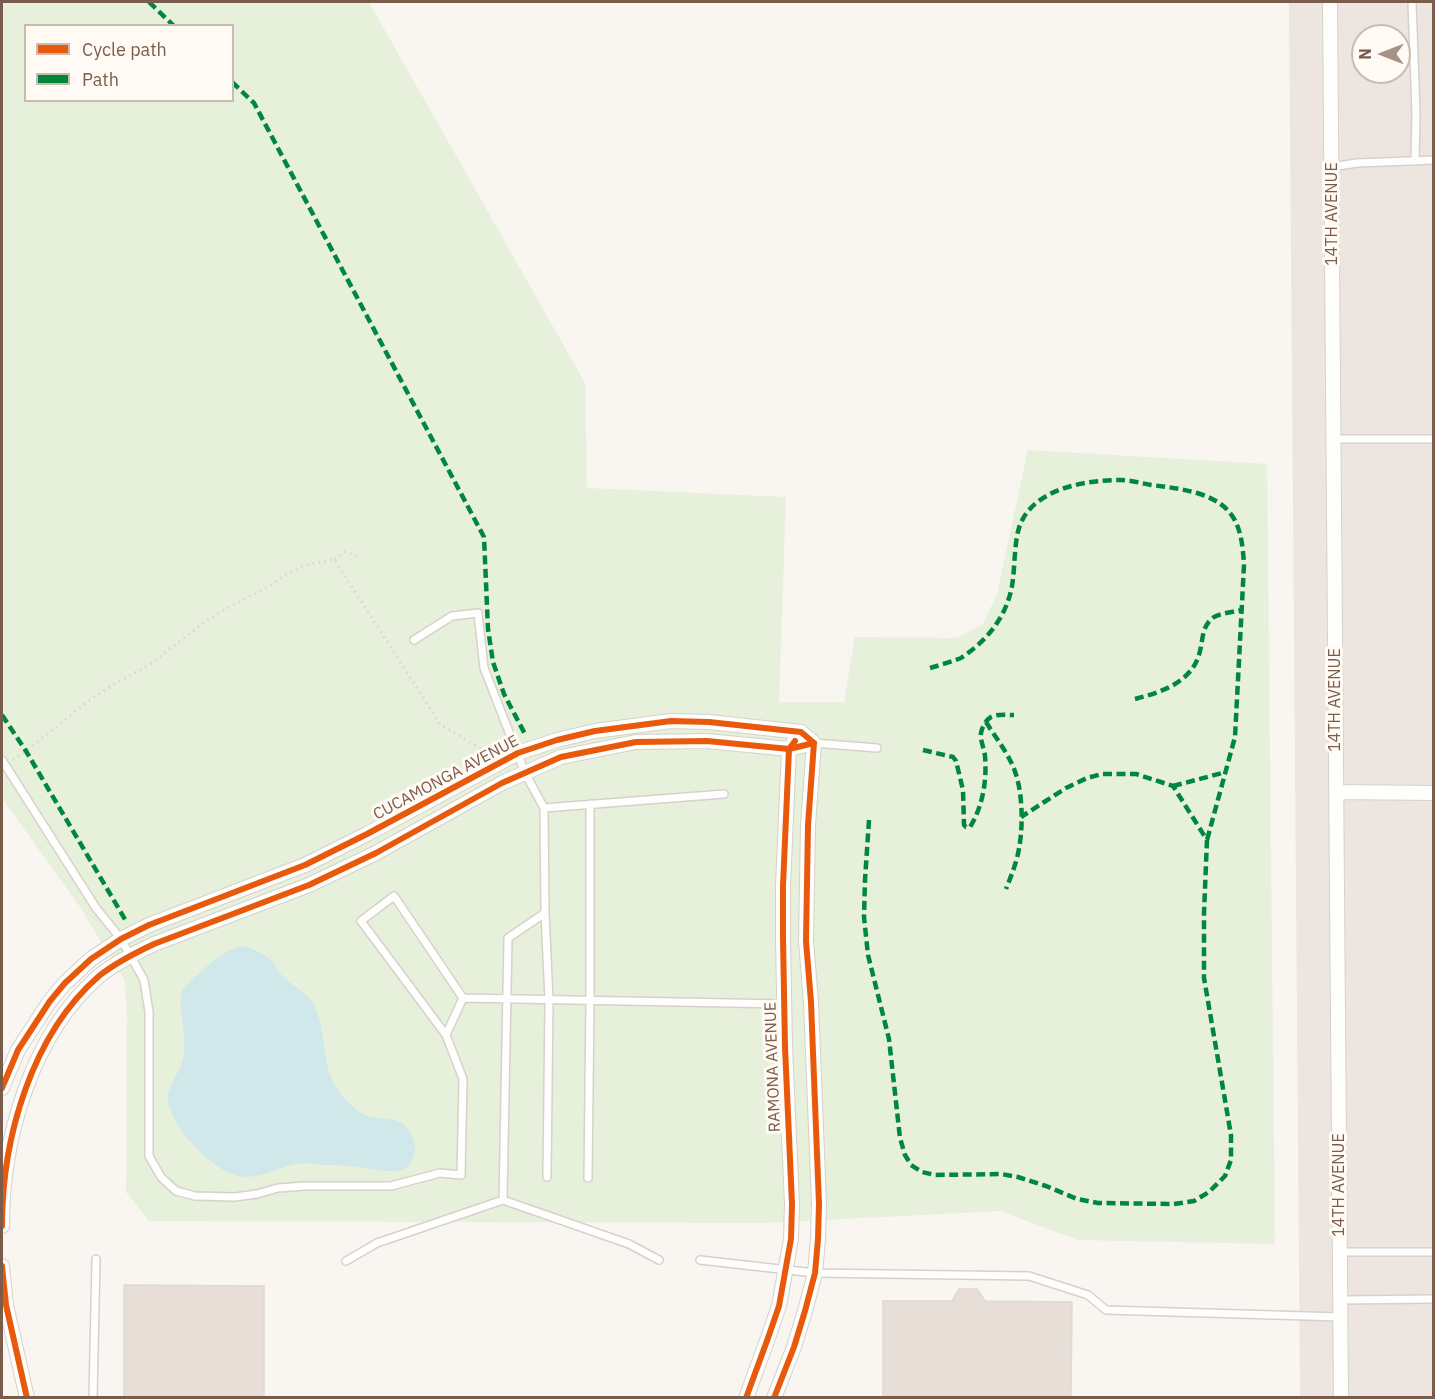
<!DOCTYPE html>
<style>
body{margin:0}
#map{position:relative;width:1435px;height:1399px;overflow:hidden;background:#f9f5f0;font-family:"IBM Plex Sans",sans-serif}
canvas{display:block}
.frame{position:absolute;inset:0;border:3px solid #7a5c4d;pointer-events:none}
.legend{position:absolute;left:24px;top:24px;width:210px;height:78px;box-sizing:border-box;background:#fffaf3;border:2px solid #cabbb1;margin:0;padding:8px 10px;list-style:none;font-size:18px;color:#7a5c4d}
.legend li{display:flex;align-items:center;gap:12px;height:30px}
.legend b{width:30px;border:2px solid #cabbb1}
.north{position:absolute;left:1351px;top:24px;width:60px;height:60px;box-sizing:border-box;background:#fffaf3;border:2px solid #cabbb1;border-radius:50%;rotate:270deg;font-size:16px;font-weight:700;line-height:24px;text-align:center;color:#7a5c4d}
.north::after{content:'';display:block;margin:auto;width:21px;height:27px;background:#a69286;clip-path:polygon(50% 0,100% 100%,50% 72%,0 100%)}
</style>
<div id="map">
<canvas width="1435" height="1399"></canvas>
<div class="frame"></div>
<ul class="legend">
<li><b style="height:8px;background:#e8590c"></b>Cycle path</li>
<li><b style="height:8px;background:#00873e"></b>Path</li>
</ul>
<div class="north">N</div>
</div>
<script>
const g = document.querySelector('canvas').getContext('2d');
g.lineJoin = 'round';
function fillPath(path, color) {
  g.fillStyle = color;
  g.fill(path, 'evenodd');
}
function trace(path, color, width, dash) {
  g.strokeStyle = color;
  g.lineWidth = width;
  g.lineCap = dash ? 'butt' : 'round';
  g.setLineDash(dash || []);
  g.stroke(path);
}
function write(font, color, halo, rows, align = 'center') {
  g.font = font + ' "IBM Plex Sans",sans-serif';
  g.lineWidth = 6;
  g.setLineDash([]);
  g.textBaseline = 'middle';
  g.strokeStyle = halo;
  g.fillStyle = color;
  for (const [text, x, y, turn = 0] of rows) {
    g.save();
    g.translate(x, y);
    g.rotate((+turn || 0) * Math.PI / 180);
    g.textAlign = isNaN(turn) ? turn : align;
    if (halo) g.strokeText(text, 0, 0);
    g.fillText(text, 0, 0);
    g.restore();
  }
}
const industrial = new Path2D(`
 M 1289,2 L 1433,2 L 1433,1397 L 1300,1397 ZM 1363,36 L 1399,36 L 1399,72 L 1363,72 Z`);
const green = new Path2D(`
 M 2,2 L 369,2 L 585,383 L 587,488 L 786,497 L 779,702 L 844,702 L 855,637 L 957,638 L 983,624 L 997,594 L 1028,450 L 1267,464 L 1275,1244 L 1078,1240 L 1000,1211 L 764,1223 L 149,1221 L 126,1192 L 127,1014 L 124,979 L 80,907 L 2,798 ZM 26,26 L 232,26 L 232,100 L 26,100 Z`);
const water = new Path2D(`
 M 242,946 C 253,948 267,955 274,963 C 276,966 277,969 278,971 C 281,975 285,978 288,981 C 299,990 311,995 316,1009 C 322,1025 323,1041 326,1058 C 329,1078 336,1091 351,1105 C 355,1109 360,1113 365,1115 C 384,1122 402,1113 412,1136 C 414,1141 415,1145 415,1150 C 414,1156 411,1166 404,1169 C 390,1175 365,1167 350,1166 C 341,1165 332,1165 323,1165 C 317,1165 311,1163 305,1163 C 282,1164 261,1181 238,1176 C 215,1170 186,1141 175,1120 C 173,1115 169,1108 168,1103 C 165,1089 184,1068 184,1052 C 184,1046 185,1040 184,1034 C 183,1018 177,1005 183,989 C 200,973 218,952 242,946 Z`);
const building = new Path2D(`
 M 124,1285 L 264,1286 L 264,1398 L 124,1398 Z
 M 959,1289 L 977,1289 L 985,1301 L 1072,1302 L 1071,1398 L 883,1398 L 883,1301 L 952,1301 Z`);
const path = new Path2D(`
 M 334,559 L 345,552 L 360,557
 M 13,760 L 26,751 L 87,702 L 111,686 L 149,665 L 206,621 L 222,611 L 268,587 L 285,575 L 303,566 L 334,559 L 440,724 L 486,752`);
const service = new Path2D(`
 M 1412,2 L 1416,113 L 1415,161
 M 1331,167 L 1357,163 L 1434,160
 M 1333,439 L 1434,439
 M 814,743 L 877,748
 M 2,760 L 96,908 L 121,939 L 144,980 L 149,1012 L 149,1156 L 161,1177 L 176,1191 L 195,1196 L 235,1197 L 257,1194 L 278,1188 L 305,1186 L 391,1186 L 440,1173 L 461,1175 L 463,1079 L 446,1035 L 361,921 L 394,896 L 463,998 L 784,1004
 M 544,808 L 724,794
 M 545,913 L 549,1000 L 547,1177
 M 446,1035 L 463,998
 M 588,1178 L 590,1000 L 590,804
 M 503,1200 L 629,1244 L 659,1260
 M 1339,1252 L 1434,1252
 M 700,1260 L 815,1273 L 1029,1276 L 1088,1295 L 1106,1310 L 1340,1317
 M 346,1261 L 377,1243 L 503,1200 L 508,938 L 545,913 L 544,808 L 525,773 L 484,668 L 478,613 L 452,616 L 414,640
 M 1340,1300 L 1434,1299
 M 93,1398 L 96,1259`);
const minor = new Path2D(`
 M 1330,2 L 1341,1398
 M 1336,792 L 1434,793
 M 2,1088 L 18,1050 L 50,1001 L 65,983 L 91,959 L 121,939 L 149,925 L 305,865 L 367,834 L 518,753 L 557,740 L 595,731 L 671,721 L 709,722 L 801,732 L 814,743
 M 2,1226 C 2,1139 31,1035 99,976 C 115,963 135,953 154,944 L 309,885 L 376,853 L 502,783 L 561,757 L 636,742 L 707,741 L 789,749 L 814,743
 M 2,1266 L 6,1305 L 27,1398
 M 746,1398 L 768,1338 L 779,1306 L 791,1239 L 792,1204 L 785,1047 L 783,938 L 783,886 L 789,749 L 794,742
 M 774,1398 L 794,1347 L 805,1311 L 815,1273 L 818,1239 L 819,1204 L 811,1002 L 806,941 L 808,825 L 814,743`);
const quiet = new Path2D(`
 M 149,2 L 174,26
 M 232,82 L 254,103 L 484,537 L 488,629 L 493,662 L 504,694 L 526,736
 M 930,668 C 940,665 951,662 961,658 C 964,656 968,653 972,650 C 992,634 1007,613 1012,586 C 1015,569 1014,544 1019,528 C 1031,489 1085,480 1120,480 C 1130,480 1141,483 1151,485 C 1168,487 1184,489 1200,494 C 1237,506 1242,530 1244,565 L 1235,737 L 1207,840
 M 1135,699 C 1162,692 1193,682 1200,651 C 1203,639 1202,625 1214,617 C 1222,613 1233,612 1242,610
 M 2,715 L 26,751 L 126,921
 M 986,722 C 994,735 1004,748 1011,762 C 1024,787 1024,831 1017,858 C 1014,869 1010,879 1006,889
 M 923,750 L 953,757 L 956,761 L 963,790 L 964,825 L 966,827 L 970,827 C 983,806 987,780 985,756 C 984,748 980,740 981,733 C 982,727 986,720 991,717 C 996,714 1007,715 1014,715
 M 1173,786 L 1226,772
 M 869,820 L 865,880 L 864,917 L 868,955 L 889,1039 L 900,1138 L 905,1155 L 911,1165 L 922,1172 L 935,1175 L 1001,1174 L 1018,1177 L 1046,1186 L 1077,1199 L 1098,1203 L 1174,1204 L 1194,1201 L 1209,1192 L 1225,1176 L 1231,1160 L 1231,1135 L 1204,978 L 1204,913 L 1207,840 L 1173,786 L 1136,774 L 1102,774 L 1087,778 L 1066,788 L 1021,817`);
const cycleway = new Path2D(`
 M 2,1088 L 18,1050 L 50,1001 L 65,983 L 91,959 L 121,939 L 149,925 L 305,865 L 367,834 L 518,753 L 557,740 L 595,731 L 671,721 L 709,722 L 801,732 L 814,743
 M 2,1226 C 2,1139 31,1035 99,976 C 115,963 135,953 154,944 L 309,885 L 376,853 L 502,783 L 561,757 L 636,742 L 707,741 L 789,749 L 814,743
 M 2,1266 L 6,1305 L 27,1398
 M 746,1398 L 768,1338 L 779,1306 L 791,1239 L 792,1204 L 785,1047 L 783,938 L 783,886 L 789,749 L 795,741
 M 774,1398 L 794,1347 L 805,1311 L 815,1273 L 818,1239 L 819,1204 L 811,1002 L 806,941 L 808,825 L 814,743`);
const streetNames = [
 ["14TH AVENUE",1332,214,-90],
 ["14TH AVENUE",1335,700,-90],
 ["CUCAMONGA AVENUE",446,778,-28],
 ["RAMONA AVENUE",773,1067,-92],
 ["14TH AVENUE",1339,1185,-90]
];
fillPath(industrial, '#ede5e0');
fillPath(green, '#e7f0db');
fillPath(water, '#d0e8ea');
fillPath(building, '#e6ded7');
trace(building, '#e2d8d2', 1.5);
trace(service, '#d7d1cb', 10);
trace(minor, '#d7d1cb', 16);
trace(path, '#dcd5d0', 3, [1.5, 4.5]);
trace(service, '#fefefd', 7);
trace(minor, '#fefefd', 14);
trace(quiet, '#00873e', 4.5, [9, 4.5]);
trace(cycleway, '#e8590c', 6);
write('16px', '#7a5c4d', '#fffaf3', streetNames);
</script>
